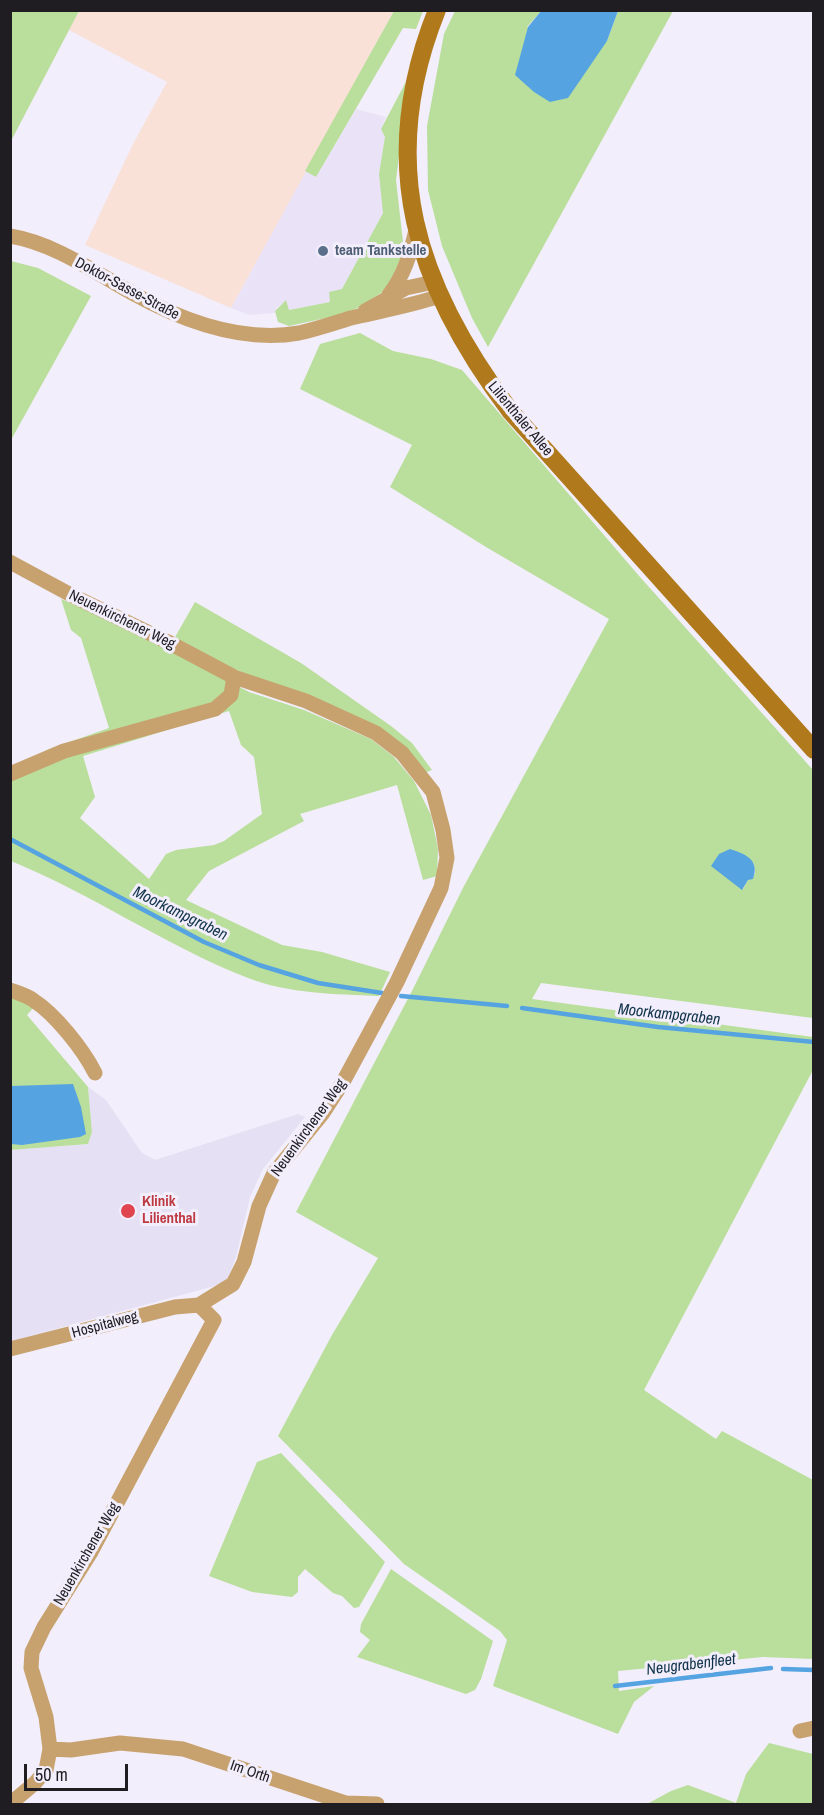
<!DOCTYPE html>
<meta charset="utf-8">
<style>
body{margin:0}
#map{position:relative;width:824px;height:1815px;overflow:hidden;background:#f2eefb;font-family:"Archivo Narrow",sans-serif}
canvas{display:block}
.frame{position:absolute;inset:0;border:12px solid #1f1d22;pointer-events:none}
.scale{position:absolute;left:24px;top:1764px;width:104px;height:27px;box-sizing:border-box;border:3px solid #1f1d22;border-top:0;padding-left:8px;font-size:18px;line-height:21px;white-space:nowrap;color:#1f1d22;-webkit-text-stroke:4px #f2eefb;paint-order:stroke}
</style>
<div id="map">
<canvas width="824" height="1815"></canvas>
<div class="frame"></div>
<div class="scale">50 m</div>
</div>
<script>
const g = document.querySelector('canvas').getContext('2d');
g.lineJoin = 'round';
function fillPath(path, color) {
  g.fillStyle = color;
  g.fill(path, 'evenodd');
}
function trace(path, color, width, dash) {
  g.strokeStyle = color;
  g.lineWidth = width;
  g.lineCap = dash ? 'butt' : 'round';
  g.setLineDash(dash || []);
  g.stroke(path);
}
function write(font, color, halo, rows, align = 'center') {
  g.font = font + ' "Archivo Narrow",sans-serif';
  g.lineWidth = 6;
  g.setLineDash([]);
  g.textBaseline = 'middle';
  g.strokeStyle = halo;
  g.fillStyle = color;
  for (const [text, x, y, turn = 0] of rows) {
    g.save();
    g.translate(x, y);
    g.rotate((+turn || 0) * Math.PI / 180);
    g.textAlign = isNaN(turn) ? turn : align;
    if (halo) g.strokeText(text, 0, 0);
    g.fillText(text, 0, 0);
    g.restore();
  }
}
const commercial = new Path2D(`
 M 356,109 L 386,117 L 381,129 L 385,137 L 383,213 L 342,289 L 331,302 L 288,310 L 286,301 L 276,308 L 275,313 L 249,315 L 231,308 L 305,171 L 316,177 Z`);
const industrial = new Path2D(`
 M 79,11 L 394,11 L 231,308 L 85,245 L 133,144 L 167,82 L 69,30 Z`);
const built = new Path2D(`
 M 88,1087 L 106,1100 L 142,1153 L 155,1160 L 298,1114 L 305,1117 L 263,1169 L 250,1197 L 236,1257 L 226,1283 L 11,1341 L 11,1150 L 88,1144 L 92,1132 Z`);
const green = new Path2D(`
 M 10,11 L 79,11 L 11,141 L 10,141 Z
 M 394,11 L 423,11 L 416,29 L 403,28 L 316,177 L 305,171 Z
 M 455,11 L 541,11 L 527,27 L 607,41 L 618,11 L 673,11 L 488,347 L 472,318 L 442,246 L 428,190 L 427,126 L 444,34 Z
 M 409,76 L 396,180 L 404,251 L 387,289 L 360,307 L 340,315 L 289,326 L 278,322 L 275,311 L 286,300 L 289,310 L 330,302 L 329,292 L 342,289 L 383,213 L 379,174 L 385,137 L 381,129 Z
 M 11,261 L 38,268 L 91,296 L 11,440 Z
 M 360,333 L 393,351 L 431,359 L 462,370 L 640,577 L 813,770 L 813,1018 L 541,983 L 532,999 L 813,1037 L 813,1070 L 644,1390 L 716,1439 L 722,1431 L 813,1480 L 813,1659 L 763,1657 L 618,1671 L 619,1691 L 654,1686 L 634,1702 L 618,1734 L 493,1686 L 507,1640 L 500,1631 L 404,1564 L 278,1436 L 332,1335 L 378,1258 L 296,1212 L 412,991 L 464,886 L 609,619 L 486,547 L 390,487 L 412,445 L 300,389 L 320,344 ZM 730,849 L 754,864 L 755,873 L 753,878 L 748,880 L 743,889 Z
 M 61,599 L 128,628 L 249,692 L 304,710 L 371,739 L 394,757 L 414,781 L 431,815 L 438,849 L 437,876 L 423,880 L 397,785 L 300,814 L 304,821 L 209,871 L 186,900 L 282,945 L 322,952 L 390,972 L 379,996 C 336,994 289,994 248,978 C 166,946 92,894 11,861 L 11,769 L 47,750 L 109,728 L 81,638 L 71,630 ZM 229,711 L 241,745 L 254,757 L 262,814 L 224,841 L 214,845 L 176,850 L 166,854 L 149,879 L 80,818 L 95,797 L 83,756 Z
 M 195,602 L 301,663 L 391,726 L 412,743 L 432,770 L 424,773 L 403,746 L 217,661 L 174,639 Z
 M 10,996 L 34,1007 L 27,1015 L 88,1087 L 92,1132 L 88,1144 L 11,1150 Z
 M 281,1453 L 385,1562 L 359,1607 L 354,1608 L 342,1596 L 333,1593 L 305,1569 L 298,1577 L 298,1592 L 292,1597 L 252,1592 L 209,1576 L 257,1462 Z
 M 391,1569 L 493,1641 L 481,1679 L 475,1690 L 466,1694 L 357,1657 L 370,1640 L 360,1632 L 361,1624 Z
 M 769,1743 L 813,1754 L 813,1804 L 647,1804 L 671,1791 L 688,1785 L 736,1803 L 746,1774 Z`);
const water = new Path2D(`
 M 541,11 L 618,11 L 607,41 L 568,98 L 550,102 L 534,92 L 515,75 L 528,27 Z
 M 730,849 C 746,854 760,860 753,879 L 748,880 L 742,890 L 711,866 L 719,854 Z
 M 73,1084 L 81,1107 L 86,1134 L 80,1137 L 22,1145 L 11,1144 L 11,1086 Z`);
const stream = new Path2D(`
 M 10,839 L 204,942 L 259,965 L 318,983 L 382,993
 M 401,996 L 507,1006
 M 522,1008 L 658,1027 L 814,1042
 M 783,1669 L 814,1670
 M 615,1686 L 771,1668`);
const minor = new Path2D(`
 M 10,236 C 54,243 96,273 134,294 C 183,321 241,343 299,333 C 317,329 334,323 351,318 C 381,311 410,306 440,296
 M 389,295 C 404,275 410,255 416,230
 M 365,311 L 406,288 L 434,282
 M 10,562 L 73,596 L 168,642 L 234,677 L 306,701 L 376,733 L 402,753 L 433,792 L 443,830 L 447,858 L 441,888 L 397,982 L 343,1082 L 323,1113 L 274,1173 L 259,1206 L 244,1262 L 233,1284 L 199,1305 L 214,1320 L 91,1552 L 44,1627 L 32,1652 L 31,1668 L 46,1717 L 50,1749
 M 10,774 L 64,751 L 215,709 L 231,695 L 234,677
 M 10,990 C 18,993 26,995 33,1000 C 55,1014 83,1049 95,1073
 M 10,1349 L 175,1307 L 199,1305
 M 800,1731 L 814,1728
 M 10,1804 L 35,1783 L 46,1770 L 50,1749 L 71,1750 L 120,1743 L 183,1749 L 346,1803 L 377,1804`);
const secondary = new Path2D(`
 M 437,10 C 375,164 416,286 511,412 L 814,750`);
const markers = [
 [323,251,6,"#5c6f8a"],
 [128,1211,8,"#e0444e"]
];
const serviceNames = [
 ["team Tankstelle",335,251]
];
const streetNames = [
 ["Doktor-Sasse-Straße",127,289,28],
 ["Lilienthaler Allee",520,419,50],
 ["Neuenkirchener Weg",122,620,26],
 ["Neuenkirchener Weg",309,1128,-54],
 ["Hospitalweg",105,1325,-15],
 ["Neuenkirchener Weg",87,1554,-60],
 ["Im Orth",250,1772,19]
];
const healthNames = [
 ["Klinik",142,1202],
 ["Lilienthal",142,1219]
];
const waterNames = [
 ["Moorkampgraben",180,914,26],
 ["Moorkampgraben",669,1015,6],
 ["Neugrabenfleet",691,1665,-7]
];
fillPath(commercial, '#eae3f8');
fillPath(industrial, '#f9e1d7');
fillPath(built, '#e6e0f4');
fillPath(green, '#bade9b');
fillPath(water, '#55a4e1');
trace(stream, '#55a4e1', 4.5);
trace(minor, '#c7a26f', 15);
trace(secondary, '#b07a1c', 18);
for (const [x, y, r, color] of markers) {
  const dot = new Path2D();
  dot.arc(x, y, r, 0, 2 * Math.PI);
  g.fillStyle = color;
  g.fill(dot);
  trace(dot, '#f2eefb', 2);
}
write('bold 15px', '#4e5e75', '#f2eefb', serviceNames, 'left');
write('15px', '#1f1d22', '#f2eefb', streetNames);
write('bold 15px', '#be3a42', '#f2eefb', healthNames, 'left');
write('italic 16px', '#11334c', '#f2eefb', waterNames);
</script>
